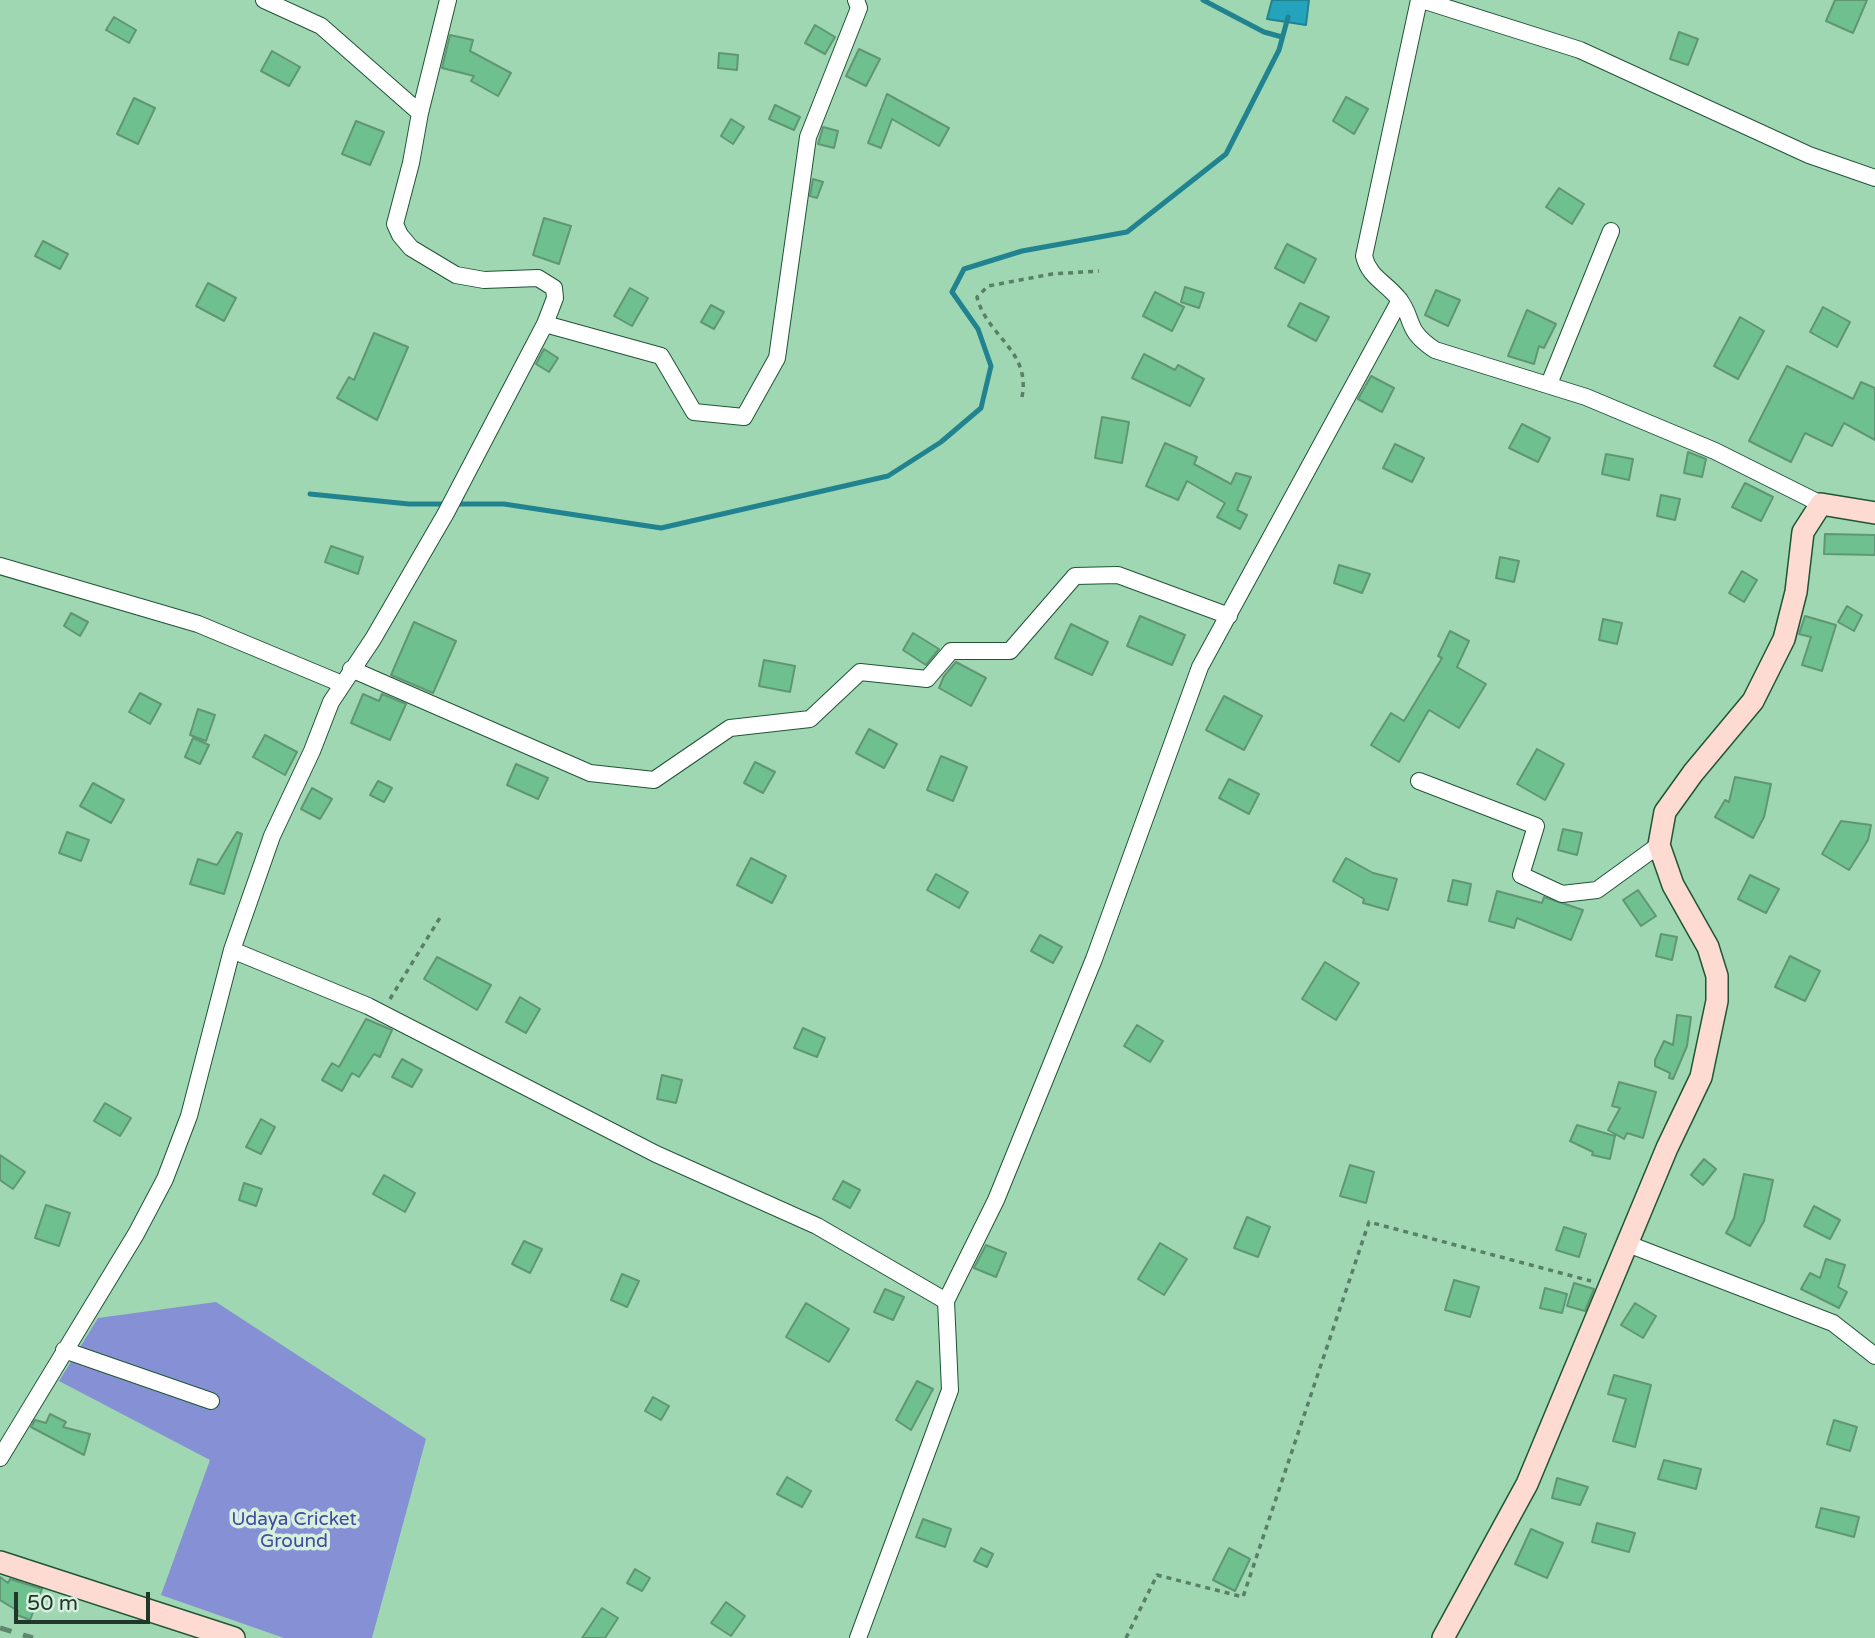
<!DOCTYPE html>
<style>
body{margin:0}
#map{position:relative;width:1875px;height:1638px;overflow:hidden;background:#9fd7b2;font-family:"Varela Round",sans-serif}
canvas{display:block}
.scale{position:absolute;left:14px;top:1592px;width:136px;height:32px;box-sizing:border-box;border:4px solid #203729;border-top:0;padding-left:9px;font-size:21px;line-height:24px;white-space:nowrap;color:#203729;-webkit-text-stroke:5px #d5f0dd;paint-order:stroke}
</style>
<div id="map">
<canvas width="1875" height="1638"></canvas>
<div class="scale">50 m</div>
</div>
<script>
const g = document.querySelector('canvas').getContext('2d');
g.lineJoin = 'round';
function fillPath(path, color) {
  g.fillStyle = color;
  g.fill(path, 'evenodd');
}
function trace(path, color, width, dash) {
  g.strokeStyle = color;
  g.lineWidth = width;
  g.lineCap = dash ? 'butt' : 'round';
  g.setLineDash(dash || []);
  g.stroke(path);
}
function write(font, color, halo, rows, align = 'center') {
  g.font = font + ' "Varela Round",sans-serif';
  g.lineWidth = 7;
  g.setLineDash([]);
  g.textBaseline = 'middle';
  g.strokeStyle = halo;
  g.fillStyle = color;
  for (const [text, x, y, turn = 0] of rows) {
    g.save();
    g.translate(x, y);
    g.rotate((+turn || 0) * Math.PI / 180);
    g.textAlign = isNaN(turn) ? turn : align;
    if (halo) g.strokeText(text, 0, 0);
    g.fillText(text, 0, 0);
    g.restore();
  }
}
const green = new Path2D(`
 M 216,1302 L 426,1439 L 372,1638 L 284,1638 L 161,1595 L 210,1460 L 59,1381 L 98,1318 Z`);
const water = new Path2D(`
 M 1272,0 L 1309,0 L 1306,25 L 1267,19 Z`);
const stream = new Path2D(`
 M 1203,0 L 1264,32 L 1282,37
 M 310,494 L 409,504 L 504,504 L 661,528 L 888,476 L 941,442 L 981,408 L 991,366 L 978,329 L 952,292 L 964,269 L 1022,251 L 1127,232 L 1226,154 L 1279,50 L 1288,17`);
const building = new Path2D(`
 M 1835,0 L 1867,0 L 1853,33 L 1826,21 Z
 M 114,17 L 136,30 L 129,43 L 106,30 Z
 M 815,25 L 835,37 L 825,54 L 805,43 Z
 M 1679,32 L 1698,39 L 1688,65 L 1670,59 Z
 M 450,35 L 473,40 L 470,51 L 511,73 L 498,96 L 471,81 L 474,76 L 442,68 Z
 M 859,49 L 880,59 L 866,86 L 846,76 Z
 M 272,51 L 300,67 L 289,86 L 261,71 Z
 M 719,53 L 738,55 L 737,70 L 718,68 Z
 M 887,94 L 949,128 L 939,146 L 892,119 L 881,148 L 868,143 Z
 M 1346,97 L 1368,109 L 1354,134 L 1333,121 Z
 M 134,98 L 155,108 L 138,144 L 117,134 Z
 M 775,105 L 800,117 L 794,130 L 769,119 Z
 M 731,119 L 744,127 L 733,144 L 721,136 Z
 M 356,121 L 384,132 L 370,165 L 342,154 Z
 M 823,127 L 838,131 L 834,148 L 818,144 Z
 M 813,179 L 823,182 L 817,198 L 810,196 Z
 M 1559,188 L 1584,204 L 1572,224 L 1546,207 Z
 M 544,218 L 571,226 L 559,264 L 533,255 Z
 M 43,241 L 68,254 L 60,269 L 35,256 Z
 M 1287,244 L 1316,259 L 1304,283 L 1275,268 Z
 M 208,283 L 236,298 L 224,321 L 196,306 Z
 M 1185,287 L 1204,293 L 1199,308 L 1181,302 Z
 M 630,288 L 648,298 L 632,326 L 614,316 Z
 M 1436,290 L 1460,300 L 1448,326 L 1425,315 Z
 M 1155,292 L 1184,307 L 1172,331 L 1143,316 Z
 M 1300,303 L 1329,317 L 1316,341 L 1288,326 Z
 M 711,305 L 724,312 L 714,329 L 701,322 Z
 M 1823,307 L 1850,322 L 1837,347 L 1810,332 Z
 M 1527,310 L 1556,324 L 1544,348 L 1539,346 L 1534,364 L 1508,356 Z
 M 1740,317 L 1764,331 L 1738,379 L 1714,366 Z
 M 374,333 L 408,347 L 377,420 L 337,398 L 349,377 L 354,380 Z
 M 544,349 L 558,358 L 549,372 L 536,364 Z
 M 1144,354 L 1175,370 L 1178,365 L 1204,379 L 1190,406 L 1132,378 Z
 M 1787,366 L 1853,399 L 1861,382 L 1875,388 L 1875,440 L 1844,423 L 1832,446 L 1805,433 L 1791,462 L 1749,441 Z
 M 1371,376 L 1394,388 L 1382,412 L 1358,399 Z
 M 1102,417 L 1129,422 L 1122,463 L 1095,458 Z
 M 1522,424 L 1550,438 L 1538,462 L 1509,448 Z
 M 1165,443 L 1197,457 L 1194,464 L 1231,484 L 1236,473 L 1251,477 L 1237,510 L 1247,515 L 1240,529 L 1217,517 L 1225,503 L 1187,481 L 1178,500 L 1146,486 Z
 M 1395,444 L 1424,458 L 1412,482 L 1383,468 Z
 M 1688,452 L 1706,459 L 1702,477 L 1684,473 Z
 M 1606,454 L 1633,459 L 1629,480 L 1602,474 Z
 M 1745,483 L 1773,497 L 1761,521 L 1732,507 Z
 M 1661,495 L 1680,499 L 1675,520 L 1657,516 Z
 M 1825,534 L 1875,535 L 1875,555 L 1824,554 Z
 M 331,546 L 363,557 L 358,574 L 325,562 Z
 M 1500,557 L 1519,561 L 1514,582 L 1496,578 Z
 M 1339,565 L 1370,574 L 1362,593 L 1334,583 Z
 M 1742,571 L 1757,580 L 1744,602 L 1729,593 Z
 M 1847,606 L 1862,615 L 1854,631 L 1838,622 Z
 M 71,613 L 88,622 L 80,636 L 64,626 Z
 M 1140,616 L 1185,635 L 1172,665 L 1127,646 Z
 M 1805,616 L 1836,625 L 1822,671 L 1802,665 L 1811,637 L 1799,634 Z
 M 1603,619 L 1622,623 L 1617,644 L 1599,640 Z
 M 414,622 L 456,641 L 433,693 L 391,675 Z
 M 1071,624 L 1108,642 L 1092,675 L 1055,658 Z
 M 1450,631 L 1469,641 L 1457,667 L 1486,684 L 1459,728 L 1429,710 L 1399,762 L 1371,745 L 1391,713 L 1404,721 L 1442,658 L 1438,656 Z
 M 913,633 L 939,649 L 926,665 L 903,650 Z
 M 764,660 L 795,666 L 790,692 L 759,686 Z
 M 956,662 L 986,678 L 971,706 L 939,688 L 944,676 Z
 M 140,693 L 161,704 L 150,724 L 129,712 Z
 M 363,694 L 379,701 L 382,694 L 406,704 L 390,740 L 351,723 Z
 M 1224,696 L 1262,716 L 1244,750 L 1206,730 Z
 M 198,709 L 215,715 L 206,741 L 190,735 Z
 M 869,729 L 897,744 L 884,768 L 856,753 Z
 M 265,735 L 297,752 L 285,775 L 253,757 Z
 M 193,738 L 209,745 L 200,764 L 185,757 Z
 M 1537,749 L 1564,764 L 1545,800 L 1517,784 Z
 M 941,756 L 967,767 L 953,801 L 927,790 Z
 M 755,762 L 775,772 L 763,793 L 744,783 Z
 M 516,764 L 548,778 L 538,799 L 507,785 Z
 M 1735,777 L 1771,784 L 1764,817 L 1753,838 L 1715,817 L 1725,800 L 1729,802 Z
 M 1229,779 L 1259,794 L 1249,814 L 1219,798 Z
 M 378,781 L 392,788 L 384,802 L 370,795 Z
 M 93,783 L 124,800 L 111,823 L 80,806 Z
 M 312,788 L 332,799 L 320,819 L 301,809 Z
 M 1841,821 L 1871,825 L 1868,840 L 1849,870 L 1822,854 Z
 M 1563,829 L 1582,833 L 1577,855 L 1558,850 Z
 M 67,832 L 89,840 L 81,861 L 59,853 Z
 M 237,832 L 242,834 L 224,894 L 190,884 L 198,859 L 217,865 Z
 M 751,858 L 786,876 L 772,903 L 737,885 Z
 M 1346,858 L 1373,873 L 1397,879 L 1388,910 L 1363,903 L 1364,899 L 1333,881 Z
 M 936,874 L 968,892 L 959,908 L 927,890 Z
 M 1750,875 L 1779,889 L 1766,913 L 1738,899 Z
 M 1453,880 L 1471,884 L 1467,905 L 1448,901 Z
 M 1638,890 L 1656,916 L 1641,926 L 1623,900 Z
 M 1497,891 L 1542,903 L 1544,897 L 1583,910 L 1571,940 L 1517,918 L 1514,928 L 1489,921 Z
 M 1661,934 L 1677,937 L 1672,960 L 1656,956 Z
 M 1040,935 L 1062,947 L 1053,963 L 1031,951 Z
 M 1790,956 L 1820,971 L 1805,1001 L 1775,987 Z
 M 437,957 L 491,985 L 477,1010 L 424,979 Z
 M 1325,962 L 1359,983 L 1336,1020 L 1302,999 Z
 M 520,997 L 540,1009 L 526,1033 L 506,1022 Z
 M 1677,1015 L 1691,1017 L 1687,1046 L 1673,1079 L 1669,1078 L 1670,1073 L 1655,1066 L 1655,1060 L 1664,1041 L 1673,1045 Z
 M 366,1019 L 392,1030 L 380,1057 L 374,1054 L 359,1077 L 352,1073 L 342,1091 L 322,1080 L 332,1063 L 339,1067 Z
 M 1137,1025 L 1163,1041 L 1150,1062 L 1124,1046 Z
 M 803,1028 L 825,1038 L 817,1057 L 794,1048 Z
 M 402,1059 L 422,1070 L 412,1087 L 392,1077 Z
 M 662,1075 L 682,1080 L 676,1103 L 657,1099 Z
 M 1619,1082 L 1656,1092 L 1643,1138 L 1627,1133 L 1624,1139 L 1608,1130 L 1620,1108 L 1612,1106 Z
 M 105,1103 L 131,1118 L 120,1136 L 94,1121 Z
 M 261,1119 L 275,1127 L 261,1154 L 246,1147 Z
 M 1577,1125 L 1615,1136 L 1610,1159 L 1592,1155 L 1593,1152 L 1570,1141 Z
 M 0,1155 L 25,1172 L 13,1189 L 0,1180 Z
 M 1704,1159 L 1716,1169 L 1703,1185 L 1691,1175 Z
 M 1350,1165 L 1374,1172 L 1366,1203 L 1340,1196 Z
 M 1744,1174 L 1773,1180 L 1764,1221 L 1750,1246 L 1726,1233 L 1734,1218 Z
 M 384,1175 L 415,1193 L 405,1212 L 373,1194 Z
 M 843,1181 L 860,1190 L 850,1208 L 833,1199 Z
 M 244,1183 L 262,1189 L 256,1206 L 239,1200 Z
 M 46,1205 L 70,1213 L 59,1246 L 35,1238 Z
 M 1814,1206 L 1840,1220 L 1830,1239 L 1804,1226 Z
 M 1247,1217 L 1270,1227 L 1258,1257 L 1234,1248 Z
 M 1564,1227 L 1586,1234 L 1579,1257 L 1556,1250 Z
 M 524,1241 L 542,1249 L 530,1273 L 512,1264 Z
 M 1160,1243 L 1187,1259 L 1164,1295 L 1138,1279 Z
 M 986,1245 L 1006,1253 L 996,1277 L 974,1268 Z
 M 1826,1259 L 1845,1265 L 1838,1287 L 1847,1292 L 1839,1308 L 1801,1289 L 1810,1273 L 1820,1278 Z
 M 622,1274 L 639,1281 L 627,1307 L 611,1300 Z
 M 1454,1280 L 1479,1287 L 1470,1317 L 1445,1310 Z
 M 1574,1283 L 1594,1289 L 1585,1311 L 1567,1306 Z
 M 1545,1288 L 1567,1294 L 1562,1313 L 1540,1308 Z
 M 885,1289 L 904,1297 L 893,1320 L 874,1312 Z
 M 806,1303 L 849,1329 L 829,1362 L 786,1337 Z
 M 1635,1303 L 1656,1316 L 1643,1338 L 1621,1325 Z
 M 1614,1375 L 1651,1385 L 1635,1447 L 1613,1441 L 1626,1399 L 1608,1394 Z
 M 917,1381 L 933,1389 L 911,1430 L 896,1420 Z
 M 653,1397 L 669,1406 L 661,1420 L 645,1411 Z
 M 50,1414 L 66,1422 L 63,1427 L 90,1434 L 84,1455 L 31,1427 L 35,1420 L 46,1423 Z
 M 1834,1420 L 1857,1427 L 1850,1451 L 1827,1444 Z
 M 1664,1460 L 1701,1469 L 1696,1489 L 1658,1479 Z
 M 787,1477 L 811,1491 L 802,1507 L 777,1494 Z
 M 1557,1478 L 1588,1487 L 1580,1505 L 1552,1498 Z
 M 1821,1508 L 1859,1517 L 1854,1537 L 1816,1527 Z
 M 923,1519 L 951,1529 L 945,1547 L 916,1537 Z
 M 1597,1523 L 1635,1533 L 1629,1552 L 1592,1542 Z
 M 1531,1529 L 1563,1543 L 1547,1578 L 1515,1564 Z
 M 981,1548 L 993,1554 L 987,1567 L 974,1561 Z
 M 1229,1548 L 1250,1559 L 1235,1591 L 1213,1580 Z
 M 635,1569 L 650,1578 L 642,1591 L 627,1583 Z
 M 0,1577 L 8,1583 L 10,1579 L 42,1589 L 30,1620 L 17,1615 L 18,1611 L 0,1600 Z
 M 726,1602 L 745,1616 L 731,1636 L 711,1623 Z
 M 602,1608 L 618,1618 L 605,1638 L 582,1638 Z`);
const path = new Path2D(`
 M 1022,397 C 1031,350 987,337 977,297 L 988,286 L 1052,274 L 1099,271
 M 390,999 L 441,916
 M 1126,1638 L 1157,1575 L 1243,1597 L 1369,1222 L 1591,1281`);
const street = new Path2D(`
 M 1419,0 L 1364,256 C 1369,277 1385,282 1398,298 C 1415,318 1403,329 1435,350 L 1586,397 L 1715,451 L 1821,504
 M 1422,0 L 1580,50 L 1809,155 L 1875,178
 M 420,113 L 448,0
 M 545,324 L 661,356 L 694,412 L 744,417 L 777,358 L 808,137 L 859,8 L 856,0
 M 1549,384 L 1611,231
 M 0,566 L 198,624 L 342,684
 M 351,669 L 590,773 L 654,780 L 730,728 L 810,719 L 860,672 L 927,679 L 951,651 L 1010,651 L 1075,576 L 1118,575 L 1229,616
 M 1419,781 L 1536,826 L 1521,875 L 1562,894 L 1597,890 L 1659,845
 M 232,950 L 368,1006 L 656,1154 L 817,1226 L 946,1301
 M 1628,1244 L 1833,1323 L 1875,1356
 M 64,1350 L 211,1401
 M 0,1458 L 136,1234 L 165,1179 L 189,1116 L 232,950 L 272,836 L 312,751 L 331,702 L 373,639 L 446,513 L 545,324 L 555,298 L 554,288 L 538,278 L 484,280 L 456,275 L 411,248 L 400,235 L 395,224 L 411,163 L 420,113 L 321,26 L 264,0
 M 858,1638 L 950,1390 L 946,1301 L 996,1200 L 1094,959 L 1200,667 L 1400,300`);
const secondary = new Path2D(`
 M 0,1562 L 234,1638
 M 1443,1638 L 1527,1484 L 1667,1148 L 1701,1077 L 1717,1001 L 1717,976 L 1708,947 L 1673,885 L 1659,845 L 1665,812 L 1693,773 L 1753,701 L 1784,639 L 1796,592 L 1803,532 L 1821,504 L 1875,513`);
const rail = new Path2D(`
 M 0,1628 L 33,1638`);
const parkNames = [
 ["Udaya Cricket",294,1520],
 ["Ground",294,1542]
];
fillPath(green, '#8591d4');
fillPath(water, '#23a3bc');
trace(water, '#228390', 2);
trace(stream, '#228390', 5);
fillPath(building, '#6ec08e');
trace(building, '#619674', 2);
trace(street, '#1f5536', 18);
trace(secondary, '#1f5536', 24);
trace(path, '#597f67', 3.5, [5, 5]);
trace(street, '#fff', 16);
trace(secondary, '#fddbd3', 21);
trace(rail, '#60886e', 5, [12, 12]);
write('19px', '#4149a0', '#d5f0dd', parkNames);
</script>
